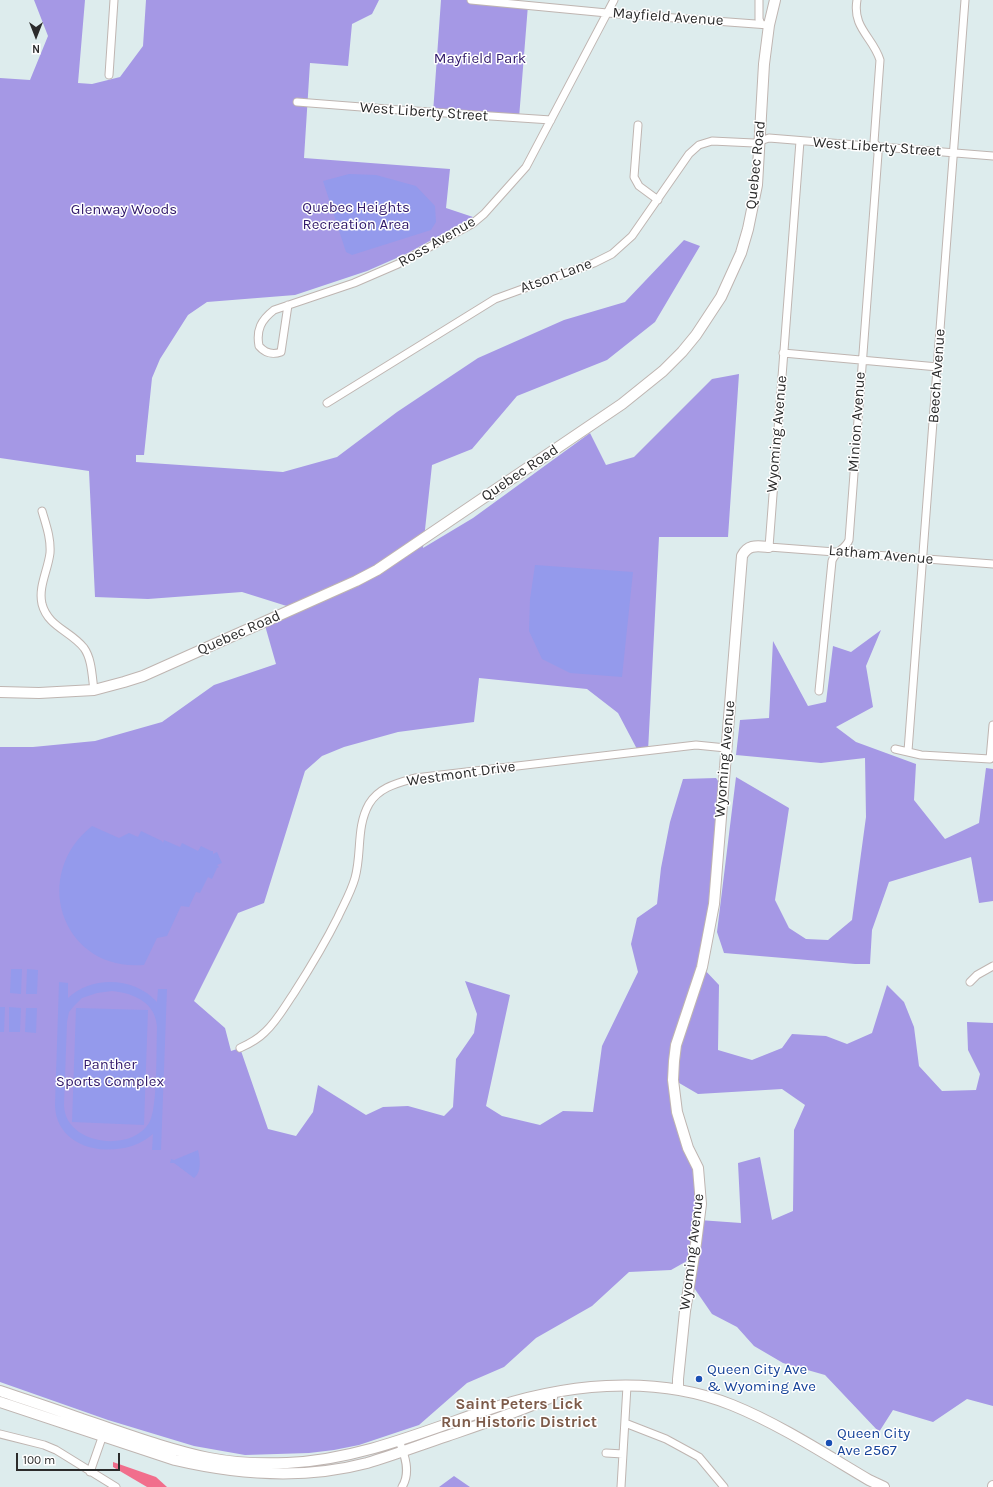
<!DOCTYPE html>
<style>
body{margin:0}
#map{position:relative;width:993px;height:1487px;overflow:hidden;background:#ddeced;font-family:Karla,sans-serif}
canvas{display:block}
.north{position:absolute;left:16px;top:16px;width:40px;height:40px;-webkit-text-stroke:3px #fff;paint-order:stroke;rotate:180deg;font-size:11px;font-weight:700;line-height:16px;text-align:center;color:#2b2b2b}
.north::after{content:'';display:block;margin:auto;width:14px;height:18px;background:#2b2b2b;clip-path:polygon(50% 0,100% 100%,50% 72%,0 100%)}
.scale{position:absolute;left:16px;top:1453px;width:104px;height:18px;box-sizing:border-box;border:2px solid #2b2b2b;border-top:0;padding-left:5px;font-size:12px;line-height:14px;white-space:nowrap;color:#2b2b2b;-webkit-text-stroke:3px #fff;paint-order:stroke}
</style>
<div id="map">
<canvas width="993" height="1487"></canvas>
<div class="north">N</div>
<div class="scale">100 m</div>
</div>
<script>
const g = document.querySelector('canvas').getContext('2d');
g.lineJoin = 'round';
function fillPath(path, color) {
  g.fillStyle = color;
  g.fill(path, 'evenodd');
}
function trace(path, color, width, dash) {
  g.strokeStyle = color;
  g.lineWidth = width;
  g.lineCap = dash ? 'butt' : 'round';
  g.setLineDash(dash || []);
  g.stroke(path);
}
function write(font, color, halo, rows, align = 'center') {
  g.font = font + ' Karla,sans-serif';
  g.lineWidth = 3;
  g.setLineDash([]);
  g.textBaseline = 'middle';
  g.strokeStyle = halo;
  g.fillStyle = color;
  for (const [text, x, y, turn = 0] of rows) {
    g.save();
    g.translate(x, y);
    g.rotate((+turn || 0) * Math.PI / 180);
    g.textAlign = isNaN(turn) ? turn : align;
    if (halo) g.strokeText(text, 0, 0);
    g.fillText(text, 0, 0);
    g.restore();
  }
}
const green = new Path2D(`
 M 34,0 L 85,0 L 78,83 L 92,84 L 120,77 L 143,46 L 146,0 L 379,0 L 372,14 L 352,24 L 348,66 L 310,63 L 304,158 L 450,169 L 446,208 L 473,217 L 408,253 L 367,271 L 295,295 L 207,302 L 188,315 L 160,359 L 152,378 L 144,455 L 136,455 L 136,462 L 283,472 L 337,457 L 397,412 L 478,358 L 564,320 L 625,302 L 684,240 L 700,246 L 655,322 L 607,360 L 517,396 L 472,449 L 432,465 L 423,548 L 473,518 L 590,433 L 606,465 L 634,457 L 712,379 L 739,374 L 728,537 L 659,537 L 648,751 L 638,751 L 618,713 L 587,689 L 479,678 L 474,722 L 398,732 L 344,747 L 322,756 L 305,771 L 264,903 L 238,913 L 194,1001 L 225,1028 L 231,1051 L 240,1048 L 268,1129 L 296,1136 L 313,1112 L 318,1085 L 366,1115 L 383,1107 L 408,1106 L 444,1116 L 453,1107 L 456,1059 L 474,1033 L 477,1014 L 465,981 L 510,995 L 486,1106 L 502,1116 L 540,1125 L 563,1111 L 593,1112 L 602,1046 L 638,972 L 631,944 L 637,918 L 657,904 L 661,868 L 670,822 L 683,779 L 716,778 L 723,788 L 702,967 L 719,985 L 718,1050 L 752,1060 L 782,1048 L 792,1034 L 826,1036 L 847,1044 L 872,1033 L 887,985 L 904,1002 L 914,1027 L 919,1066 L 942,1091 L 976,1090 L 980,1074 L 968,1050 L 967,1022 L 993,1023 L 993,1406 L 967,1399 L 933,1422 L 893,1410 L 879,1432 L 825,1375 L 783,1363 L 754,1346 L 737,1327 L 712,1314 L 690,1282 L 694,1257 L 671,1270 L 629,1272 L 592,1306 L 536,1338 L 504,1367 L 467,1383 L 419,1425 L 359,1445 L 334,1450 L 309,1453 L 245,1455 L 194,1446 L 108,1420 L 0,1382 L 0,747 L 33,747 L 95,741 L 162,722 L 214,685 L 276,664 L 264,622 L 293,608 L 242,592 L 148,599 L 95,597 L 89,471 L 0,458 L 0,78 L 30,80 L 48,36 ZM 674,1080 L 698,1094 L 782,1089 L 805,1105 L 794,1130 L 793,1211 L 772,1220 L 760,1157 L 738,1163 L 741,1223 L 699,1220 L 695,1161 Z
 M 441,0 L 471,0 L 528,5 L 519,118 L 433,113 Z
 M 881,630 L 866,666 L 873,707 L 836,727 L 856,742 L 916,764 L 914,800 L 945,839 L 979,823 L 986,768 L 993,769 L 993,901 L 979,903 L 971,857 L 889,882 L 872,930 L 870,964 L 855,964 L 724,953 L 717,932 L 736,777 L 789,808 L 775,900 L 789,928 L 806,939 L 828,940 L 852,920 L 866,817 L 865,758 L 821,763 L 736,755 L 740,720 L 769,718 L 773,641 L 808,706 L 826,702 L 833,646 L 851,652 Z
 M 454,1476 L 470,1487 L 439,1487 Z`);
const pitch = new Path2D(`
 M 349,174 L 376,175 L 416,186 L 435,206 L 436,222 L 431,230 L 352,255 L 346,252 L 323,181 Z
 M 535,565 L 633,572 L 622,677 L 570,673 L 542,659 L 529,631 L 530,599 Z
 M 92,826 L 119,838 L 129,833 L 138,837 L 141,831 L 162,841 L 163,843 L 164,840 L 180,847 L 182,843 L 198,851 L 201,846 L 211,851 L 213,851 L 213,854 L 217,852 L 222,863 L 217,865 L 219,867 L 217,868 L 212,879 L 208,877 L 200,893 L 196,892 L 189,907 L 181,906 L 167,936 L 157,938 L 144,965 C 63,972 29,876 92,826 Z
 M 11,969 L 22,969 L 21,994 L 10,993 Z
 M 27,969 L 38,970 L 37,994 L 26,994 Z
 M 59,982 L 68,983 L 68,998 C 92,975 135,977 157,1002 L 158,989 L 167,989 L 161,1150 L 152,1150 L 153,1134 C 123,1161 56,1154 55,1105 ZM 112,991 C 134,993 156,1003 157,1027 C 156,1047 158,1109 149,1123 C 131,1153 65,1145 64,1105 L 67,1022 L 69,1012 L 74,1006 L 82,998 L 97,993 Z
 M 0,1007 L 5,1007 L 4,1032 L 0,1032 Z
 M 9,1007 L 21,1008 L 20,1032 L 9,1032 Z
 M 26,1008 L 37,1008 L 36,1033 L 25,1032 Z
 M 76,1008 L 148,1010 L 144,1125 L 72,1122 Z
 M 198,1150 C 200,1159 202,1172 194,1178 L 174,1163 L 170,1163 L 171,1159 L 174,1160 Z`);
const water = new Path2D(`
 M 113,1462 L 156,1477 L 167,1487 L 147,1487 L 113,1467 Z`);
const street = new Path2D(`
 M 471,0 L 607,13 L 769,25
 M 759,0 L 759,19 L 761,24
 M 109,75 L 114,0
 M 297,102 L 400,110 L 551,120
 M 638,125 L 634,177 L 639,186 L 658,200
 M 800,141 L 769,547 L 993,564
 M 288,305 L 281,352 C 273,355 265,353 259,346 C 256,330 261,320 274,310 L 354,283 L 398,264 L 472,224 L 484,214 L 526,167 L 614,0
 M 783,353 L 938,367
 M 327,403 L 495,299 L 594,263 L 612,254 L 632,236 L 689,154 L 699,145 L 712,141 L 754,143 L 769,138 L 993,156
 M 42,511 C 46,525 51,538 50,553 C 48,570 38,587 42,604 C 48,627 71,631 84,648 C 92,659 92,677 94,690
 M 819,691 L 832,561 C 835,551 845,550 849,540 L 878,154 L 877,146 L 874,142 L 880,60 C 873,37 852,28 857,0
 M 895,749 L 921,755 L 990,759 L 993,725
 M 908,751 L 965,0
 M 970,982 L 977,975 L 993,966
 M 240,1048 C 249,1044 258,1039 265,1032 C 277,1021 285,1006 294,993 C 310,968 325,943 338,917 C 344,904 351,892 355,878 C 362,853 356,827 369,804 C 379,787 398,783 415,778 L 696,745 L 726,748
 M 625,1423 L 666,1439 L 699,1457 L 724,1487
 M 0,1434 L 44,1445 L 56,1450 L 116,1487
 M 399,1441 C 405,1455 411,1473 402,1487
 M 606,1453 L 623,1454
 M 90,1472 L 104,1432
 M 621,1487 L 627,1386`);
const secondary = new Path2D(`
 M 0,692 L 39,693 L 94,690 L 124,682 L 143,676 L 356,581 L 377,570 L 622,404 L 663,371 L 682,352 L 696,335 L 721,297 L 741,253 L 748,229 L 757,185 L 764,64 L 769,25 L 775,0
 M 678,1389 L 678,1379 L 685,1311 L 696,1243 L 701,1204 L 698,1168 L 688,1148 L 677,1112 L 673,1080 L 674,1061 L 676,1045 L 702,967 L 714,904 L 742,556 C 748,544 757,546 769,547
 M 0,1391 C 27,1400 55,1409 82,1419 C 124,1433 166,1449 209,1458 C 234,1463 261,1464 287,1463 C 355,1460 418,1434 481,1412 C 560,1384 653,1373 732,1405 C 779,1424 825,1454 869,1480 L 884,1487
 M 0,1402 L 175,1460 C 239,1475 303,1480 367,1463 C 394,1455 420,1445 447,1436 C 482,1424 518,1412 552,1397
 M 993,1487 L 993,1486`);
const markers = [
 [699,1379,4,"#1a4fb4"],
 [829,1443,4,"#1a4fb4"]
];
const streetNames = [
 ["Mayfield Avenue",668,17,4],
 ["West Liberty Street",424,112,4],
 ["West Liberty Street",877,147,4],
 ["Quebec Road",756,165,-84],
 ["Ross Avenue",437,242,-30],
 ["Atson Lane",556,276,-20],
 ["Beech Avenue",937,376,-86],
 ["Minion Avenue",857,422,-86],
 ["Wyoming Avenue",777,434,-85],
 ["Quebec Road",520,473,-34],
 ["Latham Avenue",881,555,5],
 ["Quebec Road",239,633,-24],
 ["Wyoming Avenue",725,759,-85],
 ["Westmont Drive",461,774,-8],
 ["Wyoming Avenue",692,1252,-83]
];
const parkNames = [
 ["Mayfield Park",480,59],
 ["Quebec Heights",356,208],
 ["Recreation Area",356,225],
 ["Glenway Woods",124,210],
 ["Panther",110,1065],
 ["Sports Complex",110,1082]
];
const transitNames = [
 ["Queen City Ave",707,1370],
 ["& Wyoming Ave",707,1387],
 ["Queen City",837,1434],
 ["Ave 2567",837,1451]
];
const neighbourhoodNames = [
 ["Saint Peters Lick",519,1404],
 ["Run Historic District",519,1422]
];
fillPath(green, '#a598e5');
fillPath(pitch, '#949aec');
fillPath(water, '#f16e8c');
trace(street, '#bfb5b1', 9);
trace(secondary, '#bfb5b1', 12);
trace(street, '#fff', 7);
trace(secondary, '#fff', 10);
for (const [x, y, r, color] of markers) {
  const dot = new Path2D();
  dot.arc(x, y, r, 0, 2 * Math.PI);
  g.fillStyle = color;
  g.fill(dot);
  trace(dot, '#fff', 1.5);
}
write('15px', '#2b2b2b', '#fff', streetNames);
write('15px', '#31196a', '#fff', parkNames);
write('15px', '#164399', '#fff', transitNames, 'left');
write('bold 16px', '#7d5b4a', '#fff', neighbourhoodNames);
</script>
